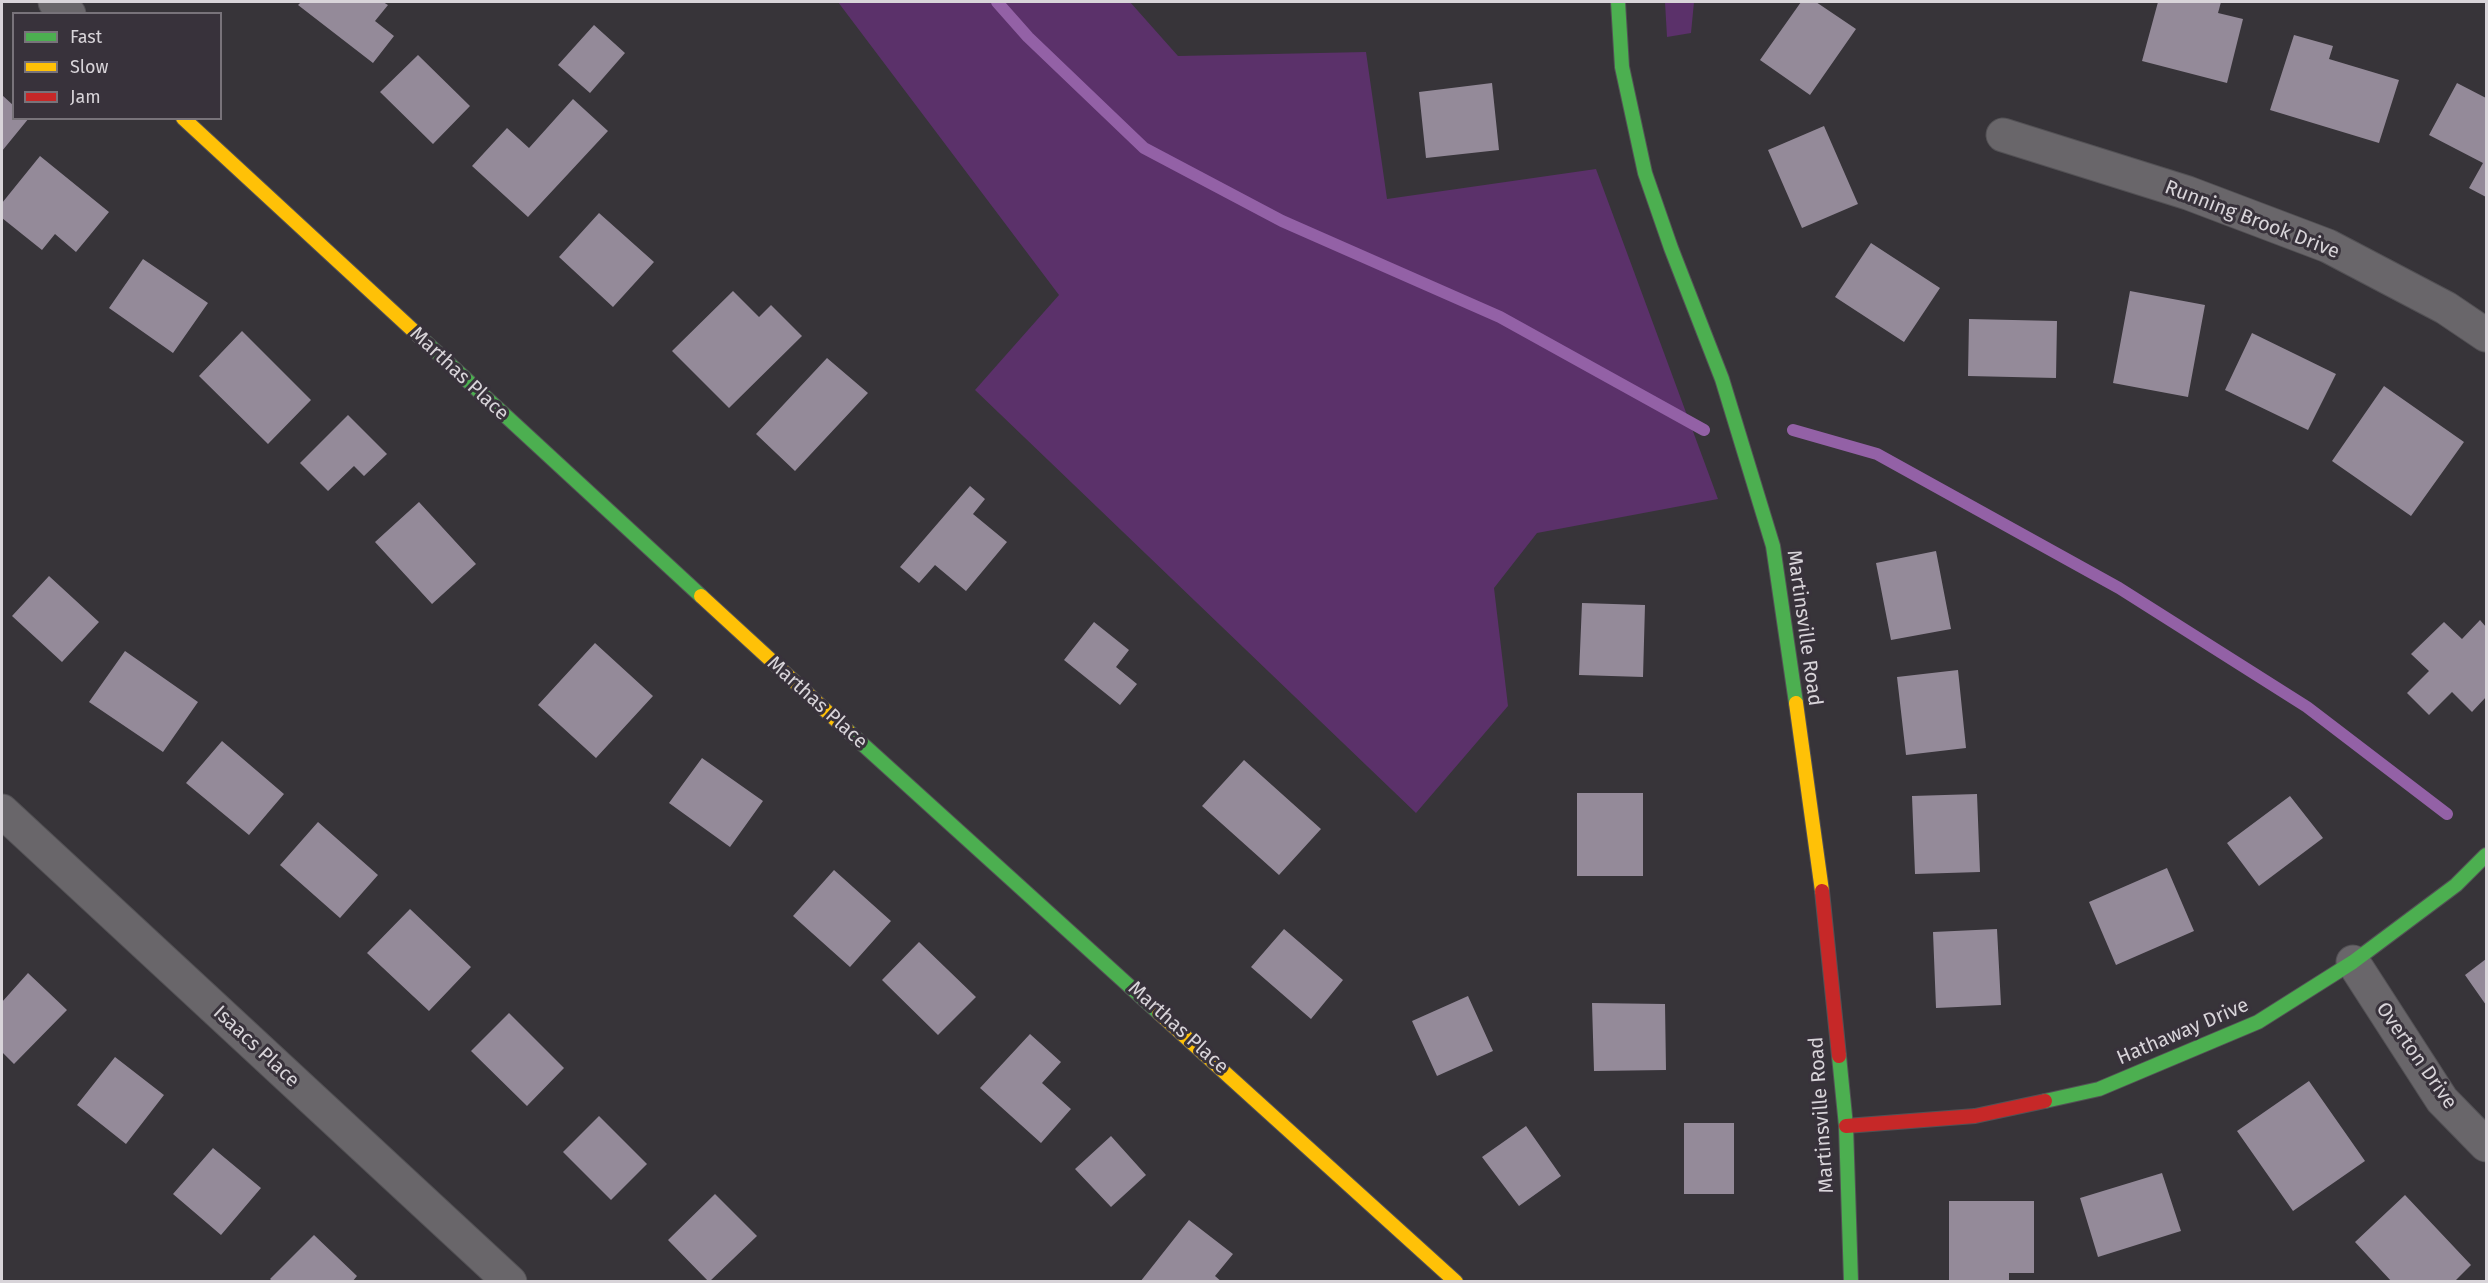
<!DOCTYPE html>
<style>
body{margin:0}
#map{position:relative;width:2488px;height:1283px;overflow:hidden;background:#373439;font-family:"Fira Sans",sans-serif}
canvas{display:block}
.frame{position:absolute;inset:0;border:3px solid #d8d4d9;pointer-events:none}
.legend{position:absolute;left:12px;top:12px;width:210px;height:108px;box-sizing:border-box;background:#38323b;border:2px solid #78737a;margin:0;padding:8px 10px;list-style:none;font-size:18px;color:#d8d4d9}
.legend li{display:flex;align-items:center;gap:12px;height:30px}
.legend b{width:30px;border:2px solid #78737a}
</style>
<div id="map">
<canvas width="2488" height="1283"></canvas>
<div class="frame"></div>
<ul class="legend">
<li><b style="height:8px;background:#4caf50"></b>Fast</li>
<li><b style="height:8px;background:#ffc107"></b>Slow</li>
<li><b style="height:8px;background:#c62828"></b>Jam</li>
</ul>
</div>
<script>
const g = document.querySelector('canvas').getContext('2d');
g.lineJoin = 'round';
function fillPath(path, color) {
  g.fillStyle = color;
  g.fill(path, 'evenodd');
}
function trace(path, color, width, dash) {
  g.strokeStyle = color;
  g.lineWidth = width;
  g.lineCap = dash ? 'butt' : 'round';
  g.setLineDash(dash || []);
  g.stroke(path);
}
function write(font, color, halo, rows, align = 'center') {
  g.font = font + ' "Fira Sans",sans-serif';
  g.lineWidth = 6;
  g.setLineDash([]);
  g.textBaseline = 'middle';
  g.strokeStyle = halo;
  g.fillStyle = color;
  for (const [text, x, y, turn = 0] of rows) {
    g.save();
    g.translate(x, y);
    g.rotate((+turn || 0) * Math.PI / 180);
    g.textAlign = isNaN(turn) ? turn : align;
    if (halo) g.strokeText(text, 0, 0);
    g.fillText(text, 0, 0);
    g.restore();
  }
}
const green = new Path2D(`
 M 838,2 L 1130,2 L 1178,56 L 1366,52 L 1387,199 L 1596,169 L 1718,499 L 1537,533 L 1494,588 L 1508,706 L 1416,813 L 975,390 L 1059,295 Z
 M 1665,2 L 1694,2 L 1691,33 L 1667,37 Z`);
const stream = new Path2D(`
 M 997,2 L 1028,37 L 1144,148 L 1282,221 L 1500,317 L 1704,430
 M 1793,430 L 1877,454 L 2119,588 L 2307,707 L 2447,814`);
const building = new Path2D(`
 M 301,2 L 383,2 L 388,5 L 375,21 L 394,36 L 373,63 L 298,5 Z
 M 1801,2 L 1816,2 L 1856,29 L 1810,95 L 1760,60 Z
 M 2158,2 L 2221,2 L 2218,13 L 2243,19 L 2227,83 L 2142,61 Z
 M 594,25 L 625,53 L 590,93 L 558,65 Z
 M 2294,35 L 2333,46 L 2329,59 L 2399,80 L 2379,143 L 2270,110 Z
 M 418,55 L 470,106 L 433,144 L 380,92 Z
 M 1492,83 L 1499,150 L 1426,158 L 1419,92 Z
 M 2457,83 L 2486,98 L 2486,197 L 2469,188 L 2483,163 L 2429,135 Z
 M 2,95 L 14,106 L 14,118 L 29,118 L 2,151 Z
 M 573,99 L 608,131 L 528,217 L 472,166 L 507,128 L 529,148 Z
 M 1824,126 L 1858,204 L 1802,228 L 1768,150 Z
 M 40,156 L 109,212 L 76,252 L 55,234 L 42,250 L 2,218 L 2,203 Z
 M 599,213 L 654,262 L 613,307 L 559,257 Z
 M 1871,243 L 1940,288 L 1904,342 L 1835,297 Z
 M 143,259 L 208,303 L 173,353 L 109,308 Z
 M 733,291 L 759,317 L 771,305 L 802,336 L 729,408 L 672,351 Z
 M 2130,291 L 2205,305 L 2188,397 L 2113,383 Z
 M 1969,319 L 2057,321 L 2056,378 L 1968,376 Z
 M 242,331 L 311,400 L 268,444 L 199,376 Z
 M 2252,333 L 2336,374 L 2308,430 L 2225,390 Z
 M 827,358 L 868,393 L 795,471 L 756,434 Z
 M 2384,386 L 2464,442 L 2411,516 L 2332,461 Z
 M 348,415 L 387,454 L 364,476 L 354,466 L 328,491 L 300,463 Z
 M 970,486 L 985,499 L 973,514 L 1007,542 L 966,591 L 935,565 L 919,583 L 900,567 Z
 M 419,502 L 476,564 L 432,604 L 375,542 Z
 M 1936,551 L 1951,629 L 1891,640 L 1876,563 Z
 M 49,576 L 99,622 L 62,662 L 12,616 Z
 M 1582,603 L 1645,605 L 1643,677 L 1579,675 Z
 M 2480,620 L 2486,627 L 2486,697 L 2472,712 L 2452,692 L 2429,715 L 2407,693 L 2429,671 L 2411,654 L 2444,622 L 2462,639 Z
 M 1094,622 L 1129,650 L 1116,667 L 1137,684 L 1120,705 L 1064,660 Z
 M 595,643 L 653,696 L 596,758 L 538,705 Z
 M 125,651 L 198,702 L 163,752 L 89,702 Z
 M 1958,670 L 1966,748 L 1906,755 L 1897,677 Z
 M 222,741 L 284,794 L 249,835 L 186,783 Z
 M 702,758 L 763,801 L 730,847 L 669,803 Z
 M 1244,760 L 1321,829 L 1279,875 L 1202,806 Z
 M 1577,793 L 1643,793 L 1643,876 L 1577,876 Z
 M 1977,794 L 1980,872 L 1915,874 L 1912,796 Z
 M 2290,796 L 2323,838 L 2259,886 L 2227,843 Z
 M 318,822 L 378,875 L 340,918 L 280,865 Z
 M 2167,868 L 2194,931 L 2116,965 L 2089,902 Z
 M 834,870 L 891,921 L 850,967 L 793,916 Z
 M 410,909 L 471,967 L 429,1011 L 367,953 Z
 M 1284,929 L 1343,980 L 1311,1019 L 1251,967 Z
 M 1997,929 L 2001,1005 L 1936,1008 L 1933,932 Z
 M 919,942 L 976,997 L 938,1035 L 882,980 Z
 M 2486,959 L 2486,1005 L 2465,975 Z
 M 28,973 L 67,1010 L 14,1064 L 2,1052 L 2,1002 Z
 M 1468,996 L 1493,1051 L 1437,1076 L 1412,1021 Z
 M 1592,1003 L 1665,1004 L 1666,1070 L 1594,1071 Z
 M 509,1013 L 564,1068 L 527,1106 L 471,1051 Z
 M 1030,1034 L 1061,1062 L 1042,1083 L 1071,1109 L 1041,1143 L 980,1088 Z
 M 115,1057 L 164,1095 L 126,1144 L 77,1105 Z
 M 2309,1081 L 2365,1161 L 2293,1211 L 2237,1131 Z
 M 599,1116 L 647,1164 L 611,1200 L 563,1152 Z
 M 1684,1123 L 1734,1123 L 1734,1194 L 1684,1194 Z
 M 1526,1126 L 1561,1176 L 1519,1206 L 1482,1157 Z
 M 1111,1136 L 1146,1175 L 1111,1207 L 1075,1169 Z
 M 213,1148 L 261,1188 L 221,1235 L 173,1194 Z
 M 2162,1173 L 2181,1231 L 2098,1257 L 2080,1198 Z
 M 715,1194 L 757,1236 L 709,1282 L 668,1240 Z
 M 2405,1195 L 2471,1265 L 2454,1282 L 2392,1282 L 2355,1242 Z
 M 1949,1201 L 2034,1201 L 2034,1273 L 2009,1273 L 2009,1282 L 1949,1282 Z
 M 1189,1220 L 1233,1254 L 1215,1276 L 1222,1282 L 1140,1282 Z
 M 314,1235 L 357,1276 L 352,1282 L 273,1282 L 270,1279 Z`);
const street = new Path2D(`
 M 55,2 L 69,14
 M 2003,135 L 2188,193 L 2328,246 L 2446,308 L 2486,335
 M 2,811 L 510,1282
 M 2353,962 L 2442,1100 L 2486,1145`);
const fast = new Path2D(`
 M 1618,2 L 1622,67 L 1645,173 L 1671,248 L 1722,379 L 1773,546 L 1796,703
 M 418,335 L 701,596
 M 848,731 L 1159,1013
 M 1839,1056 L 1846,1126 L 1851,1282
 M 2045,1101 L 2099,1089 L 2258,1022 L 2353,962 L 2456,885 L 2486,855`);
const slow = new Path2D(`
 M 183,118 L 418,335
 M 701,596 L 848,731
 M 1796,703 L 1822,891
 M 1159,1013 L 1456,1282`);
const jam = new Path2D(`
 M 1822,891 L 1839,1056
 M 1846,1126 L 1975,1116 L 2045,1101`);
const streetNames = [
 ["Running Brook Drive",2252,220,21],
 ["Marthas Place",459,374,43],
 ["Martinsville Road",1804,628,82],
 ["Marthas Place",817,703,42],
 ["Marthas Place",1178,1028,42],
 ["Hathaway Drive",2183,1032,-23],
 ["Isaacs Place",256,1047,43],
 ["Overton Drive",2416,1056,55],
 ["Martinsville Road",1822,1115,-94]
];
fillPath(green, '#5b316a');
trace(stream, '#9361a6', 12);
fillPath(building, '#948a99');
trace(street, '#535155', 35);
trace(fast, '#535155', 16);
trace(slow, '#535155', 16);
trace(jam, '#535155', 16);
trace(street, '#69666a', 33);
trace(fast, '#4caf50', 14);
trace(slow, '#ffc107', 14);
trace(jam, '#c62828', 14);
write('20px', '#d8d4d9', '#38323b', streetNames);
</script>
